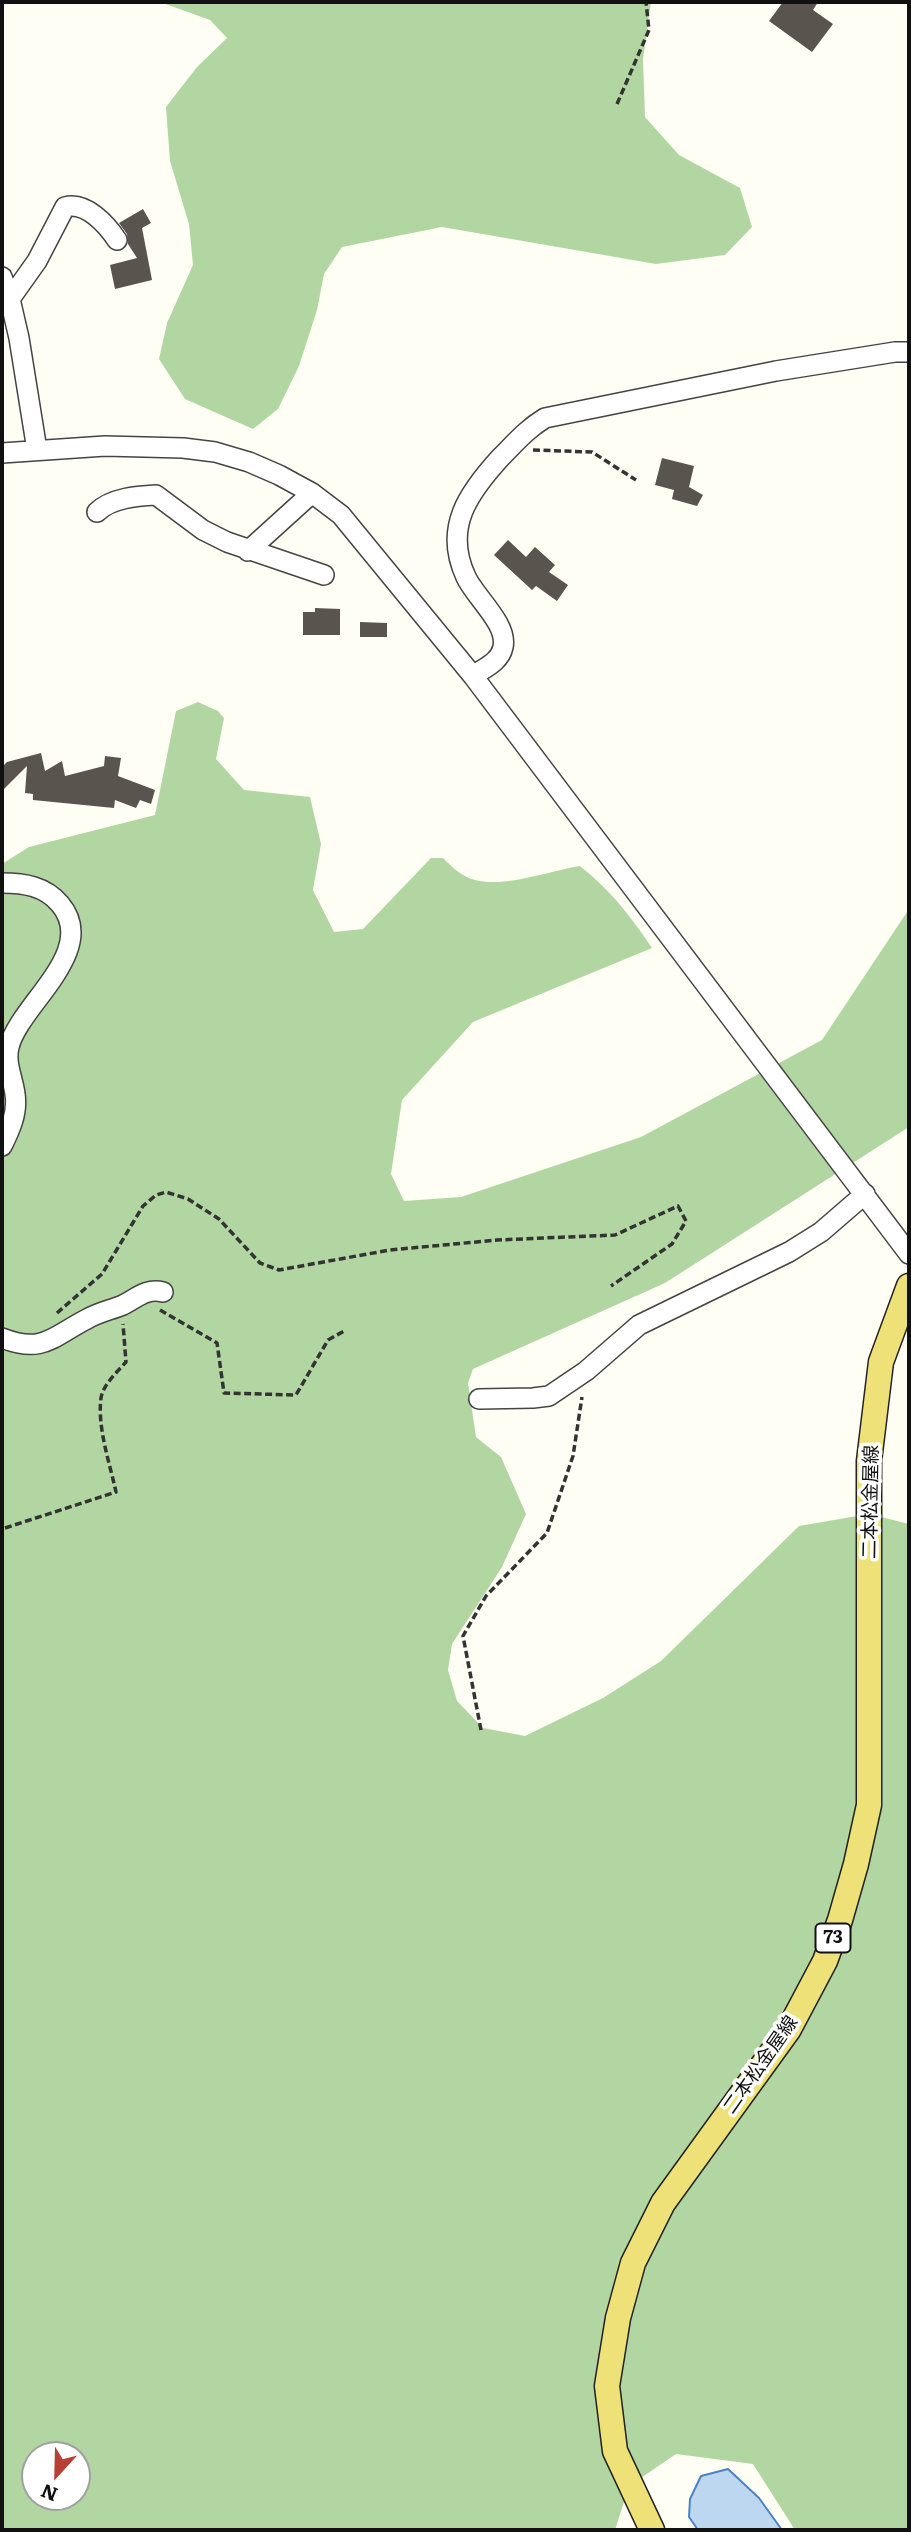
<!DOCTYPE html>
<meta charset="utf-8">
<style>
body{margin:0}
#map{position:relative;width:911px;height:2532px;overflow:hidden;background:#fefef5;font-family:Literata,serif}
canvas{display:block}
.frame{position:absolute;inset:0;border:4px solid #111;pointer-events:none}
.north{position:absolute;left:21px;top:2441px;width:70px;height:70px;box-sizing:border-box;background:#fff;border:2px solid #a0a0a0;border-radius:50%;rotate:202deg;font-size:19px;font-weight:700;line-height:28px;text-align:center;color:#111}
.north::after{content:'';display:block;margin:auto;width:24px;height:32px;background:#b64034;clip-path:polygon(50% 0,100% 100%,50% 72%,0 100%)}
</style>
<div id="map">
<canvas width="911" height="2532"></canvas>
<div class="frame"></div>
<div class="north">N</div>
</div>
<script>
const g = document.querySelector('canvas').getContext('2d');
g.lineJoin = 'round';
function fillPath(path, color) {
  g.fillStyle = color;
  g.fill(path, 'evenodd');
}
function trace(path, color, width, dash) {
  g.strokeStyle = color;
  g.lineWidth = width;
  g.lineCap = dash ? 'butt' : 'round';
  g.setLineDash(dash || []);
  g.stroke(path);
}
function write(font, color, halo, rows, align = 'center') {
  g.font = font + ' Literata,"Noto Sans JP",serif';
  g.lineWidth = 7;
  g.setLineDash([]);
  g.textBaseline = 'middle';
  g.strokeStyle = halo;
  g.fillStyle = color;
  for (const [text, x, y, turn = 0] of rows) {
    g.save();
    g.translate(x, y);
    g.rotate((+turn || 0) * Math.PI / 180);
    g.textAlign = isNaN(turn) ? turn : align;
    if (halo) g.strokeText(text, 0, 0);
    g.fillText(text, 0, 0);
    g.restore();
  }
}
const forest = new Path2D(`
 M 160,2 L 651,2 L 643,59 L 645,117 L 679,155 L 740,188 L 752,227 L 725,255 L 656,264 L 442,227 L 342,247 L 324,274 L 317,310 L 299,366 L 278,409 L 253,429 L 185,399 L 159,359 L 167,323 L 193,265 L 189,224 L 170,161 L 166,107 L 197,67 L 227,38 L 210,20 Z
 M 198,702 L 218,711 L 224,718 L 216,759 L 244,790 L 310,797 L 321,844 L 313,890 L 334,932 L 363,929 L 431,858 L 443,858 C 452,867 462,877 475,880 C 505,888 549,871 580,866 C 611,891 630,915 652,948 L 473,1022 L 402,1100 L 391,1174 L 404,1201 L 461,1197 L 641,1137 L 822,1040 L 909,909 L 909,1127 L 665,1283 L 473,1369 L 468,1383 L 476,1437 L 501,1457 L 526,1514 L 502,1567 L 452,1644 L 448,1670 L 457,1701 L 483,1728 L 525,1736 L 603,1698 L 661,1661 L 799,1526 L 869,1514 L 909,1524 L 909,2530 L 795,2530 L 753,2464 L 676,2454 L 629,2486 L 615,2530 L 2,2530 L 2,864 L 29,847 L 155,815 L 176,711 ZM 35,2455 L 77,2455 L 77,2497 L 35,2497 Z`);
const water = new Path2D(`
 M 728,2469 L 759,2498 L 782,2530 L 698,2530 L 689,2517 L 690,2499 L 701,2476 Z`);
const building = new Path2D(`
 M 783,2 L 818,2 L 813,10 L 833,24 L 812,52 L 769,21 Z
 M 143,209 L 151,223 L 142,228 L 152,280 L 115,289 L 110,265 L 137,258 L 128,244 L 127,234 L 119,223 Z
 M 662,458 L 694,466 L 689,487 L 703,495 L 697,506 L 672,499 L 674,490 L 655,485 Z
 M 508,540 L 526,557 L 535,547 L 555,565 L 549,572 L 568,585 L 557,601 L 536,586 L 532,590 L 494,555 Z
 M 315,608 L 340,609 L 340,635 L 303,635 L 303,612 L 315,612 Z
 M 360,622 L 387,623 L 387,637 L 360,637 Z
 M 41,753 L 45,771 L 62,761 L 65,776 L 104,766 L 105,756 L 121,758 L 118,776 L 155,790 L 151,804 L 140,800 L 136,808 L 115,800 L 114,808 L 33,800 L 33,794 L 25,793 L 27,766 L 2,791 L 2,767 L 7,762 Z`);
const path = new Path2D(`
 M 617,104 L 649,30 L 646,2
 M 533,450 L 592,452 L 636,480
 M 160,1310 L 217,1343 L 224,1393 L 296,1395 L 328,1340 L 344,1331
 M 57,1313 L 102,1274 L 143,1206 L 156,1195 L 166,1192 L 188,1199 L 219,1219 L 260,1263 L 279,1270 L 390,1250 L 497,1240 L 615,1235 L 678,1206 L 686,1221 L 672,1244 L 611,1286
 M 5,1528 L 116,1492 C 110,1464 97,1427 101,1398 C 103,1385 117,1372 126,1362 L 123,1324
 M 481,1730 L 463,1636 L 486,1596 L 547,1533 L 573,1456 L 582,1397`);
const minor = new Path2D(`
 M 2,277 L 10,299 L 19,338 L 37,450
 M 10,299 L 37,261 L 65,207 C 86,201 107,225 117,240
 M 2,453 L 105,446 L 183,448 L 215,452 L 249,462 L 279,475 L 312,493 L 341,515 L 473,676 L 909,1254
 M 97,512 C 111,498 137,496 156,495 L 203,530 L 227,542 L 324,575
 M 248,551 L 312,493
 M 473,676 C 484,668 500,662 503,647 C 508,624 475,597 466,577 C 443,528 468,493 501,457 C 516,442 527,429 545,418 L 776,371 L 895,352 L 909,352
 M 2,883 C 24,883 45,886 60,904 C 100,951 19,1005 9,1047 C 5,1063 13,1078 15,1094 C 18,1113 10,1130 2,1146
 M 2,1338 C 43,1354 52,1337 87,1319 C 99,1312 111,1310 123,1305 C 137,1298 146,1288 163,1292
 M 479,1399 L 533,1398 L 549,1396 L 586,1371 L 639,1325 L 789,1252 L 821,1232 L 865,1194`);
const major = new Path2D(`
 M 652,2530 L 615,2451 L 607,2386 L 618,2318 L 633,2263 L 663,2203 L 789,2029 L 825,1961 L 840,1920 L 856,1864 L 869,1805 L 869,1461 L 881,1362 L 909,1286`);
const shields = [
 [833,1938,35]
];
const shieldNames = [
 ["73",833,1938]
];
const streetNames = [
 ["二本松金屋線",871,1502,-89],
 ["二本松金屋線",761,2065,-55]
];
fillPath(forest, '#b2d6a1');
fillPath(water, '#bed7f1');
trace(water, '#4b82c2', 2);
fillPath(building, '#59544e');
trace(minor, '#444', 22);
trace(major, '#222', 27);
trace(path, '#333', 3.5, [7, 3.5]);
trace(minor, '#fff', 19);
trace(major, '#ede177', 24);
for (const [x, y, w] of shields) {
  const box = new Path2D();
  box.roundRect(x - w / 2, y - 14.5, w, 29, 5);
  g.fillStyle = '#fff';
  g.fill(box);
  trace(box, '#111', 2);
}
write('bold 18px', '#111', null, shieldNames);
write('19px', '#111', '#fff', streetNames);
</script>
